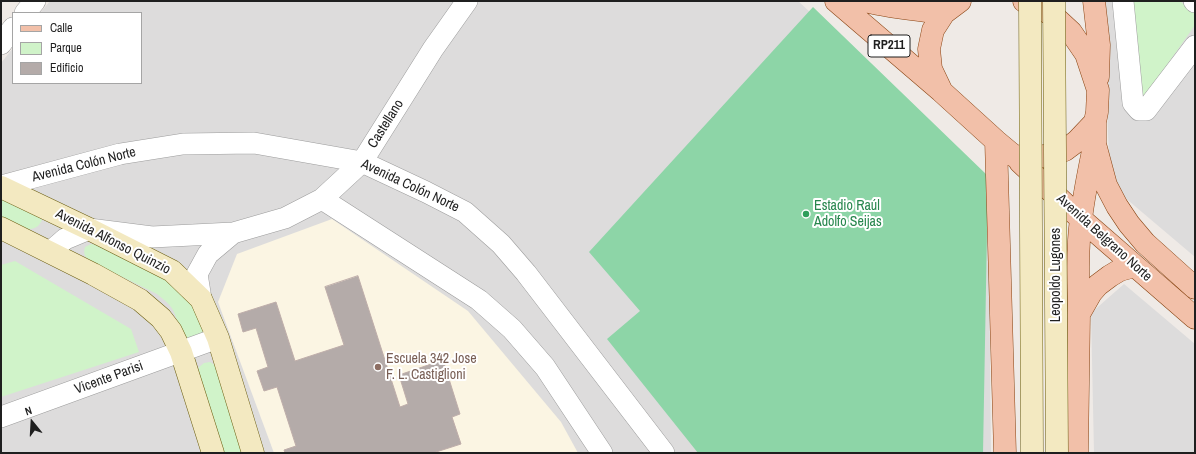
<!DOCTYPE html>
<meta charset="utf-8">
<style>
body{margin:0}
#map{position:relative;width:1196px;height:454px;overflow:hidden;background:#efeae6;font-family:"Archivo Narrow",sans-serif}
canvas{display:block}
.frame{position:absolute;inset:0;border:2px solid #1f1f1f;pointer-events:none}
.legend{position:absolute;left:12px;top:12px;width:130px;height:72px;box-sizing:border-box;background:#fff;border:1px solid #a5a5a5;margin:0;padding:5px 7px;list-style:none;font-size:12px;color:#1f1f1f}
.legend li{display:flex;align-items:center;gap:8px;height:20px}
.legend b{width:20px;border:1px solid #a5a5a5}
.north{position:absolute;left:12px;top:402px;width:40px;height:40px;-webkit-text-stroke:3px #fff;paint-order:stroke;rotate:342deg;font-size:11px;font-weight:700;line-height:16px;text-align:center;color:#1f1f1f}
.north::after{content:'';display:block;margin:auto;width:14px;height:18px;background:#1f1f1f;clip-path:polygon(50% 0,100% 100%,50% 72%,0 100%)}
</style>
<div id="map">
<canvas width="1196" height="454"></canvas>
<div class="frame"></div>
<ul class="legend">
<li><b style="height:5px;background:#f2c0a9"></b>Calle</li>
<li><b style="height:11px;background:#d0f3c9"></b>Parque</li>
<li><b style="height:11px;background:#b4aba9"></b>Edificio</li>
</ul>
<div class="north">N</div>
</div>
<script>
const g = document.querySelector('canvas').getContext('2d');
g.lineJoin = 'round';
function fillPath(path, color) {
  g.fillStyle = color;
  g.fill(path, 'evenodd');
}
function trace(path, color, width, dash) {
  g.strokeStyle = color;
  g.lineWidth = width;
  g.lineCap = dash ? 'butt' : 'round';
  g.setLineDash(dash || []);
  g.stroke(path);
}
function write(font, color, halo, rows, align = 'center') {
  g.font = font + ' "Archivo Narrow",sans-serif';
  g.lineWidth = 4;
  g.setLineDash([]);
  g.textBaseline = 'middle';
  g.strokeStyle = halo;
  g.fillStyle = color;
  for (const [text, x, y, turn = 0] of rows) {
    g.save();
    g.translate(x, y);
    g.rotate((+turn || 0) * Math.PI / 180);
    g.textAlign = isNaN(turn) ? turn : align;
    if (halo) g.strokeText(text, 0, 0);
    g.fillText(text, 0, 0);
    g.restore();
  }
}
const residential = new Path2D(`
 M 50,1 L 798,1 L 988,176 L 991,453 L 1,453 L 1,63 L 13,48 L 13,83 L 141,83 L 141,13 L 40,13 Z
 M 1103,1 L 1195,1 L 1195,257 L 1110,185 Z
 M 1124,284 L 1195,344 L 1195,453 L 1094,453 L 1091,313 Z`);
const education = new Path2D(`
 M 332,219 L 468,311 L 561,422 L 578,453 L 274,453 L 218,302 L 237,254 Z`);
const park = new Path2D(`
 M 1132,1 L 1180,1 L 1195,13 L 1195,25 L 1143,99 Z
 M 1,193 L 37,214 L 42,220 C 42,221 38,226 38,226 C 27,235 11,221 1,216 Z
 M 91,244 L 97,245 L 167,280 L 194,307 L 203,330 L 202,335 L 188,339 C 179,331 178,320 173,310 C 169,303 163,299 157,294 L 90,261 C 85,257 83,254 85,247 Z
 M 15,261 L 131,329 L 139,352 L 1,397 L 1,265 Z
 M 210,362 L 216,366 L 247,453 L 221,453 L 197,375 L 199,367 L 204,363 Z`);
const pitch = new Path2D(`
 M 813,7 L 988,176 L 983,453 L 698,453 L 607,339 L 640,311 L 589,252 Z`);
const building = new Path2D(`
 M 358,276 L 400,407 L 408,404 L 399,375 L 443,360 L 460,414 L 452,417 L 461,444 L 433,453 L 285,453 L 284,450 L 296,446 L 277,387 L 264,391 L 257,371 L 268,367 L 256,328 L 243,332 L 238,314 L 276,302 L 295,361 L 344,345 L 325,287 Z`);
const street = new Path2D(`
 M 1123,1 L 1133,103 L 1139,110 L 1146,110 L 1195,46
 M 1194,1 L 1195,2
 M 25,13 L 35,1
 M 1,44 L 13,28
 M 1,186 L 120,154 L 183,144 L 254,143 L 362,162 L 426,192 L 465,212 L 501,244 L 526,273 L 664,453
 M 322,199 L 479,300 L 512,329 L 545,367 L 602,453
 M 50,252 L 65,239 L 89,229 L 152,237 L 233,233 L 285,218 L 322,199 L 362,162 L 433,49 L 467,1
 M 201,299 L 197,274 L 208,254 L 233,233
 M 1,417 L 218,338`);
const secondary = new Path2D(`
 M 1,187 L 89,229 L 172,271 L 201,299 L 218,338 L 253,453
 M 1,228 L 93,274 L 140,300 L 161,318 L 171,331 L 181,352 L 213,453`);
const primary = new Path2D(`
 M 836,1 L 941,91 L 996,141 L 1014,156 L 1036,157 L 1053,155 L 1065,150 L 1077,141 L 1095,122 L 1097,112 L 1098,90 L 1086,54 L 1071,32 L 1058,20 L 1039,6 L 1024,1
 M 865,1 C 891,8 918,10 944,13
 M 1094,1 L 1099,45 L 1098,77
 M 941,90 L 931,69 L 929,49 L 933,30 L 944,13 L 960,1
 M 1095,122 L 1095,144 L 1106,185 L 1117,206 L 1129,224 L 1145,243 L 1195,288
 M 996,141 L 1005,453
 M 1020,162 L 1081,219 L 1195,318
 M 1079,314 C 1078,282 1077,250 1081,219 C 1084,194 1089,170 1094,146
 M 1077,453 L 1079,314 L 1091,293 L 1098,285 L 1110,276 L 1120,270 L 1135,266`);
const secondaryBridge = new Path2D(`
 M 1030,1 L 1032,453
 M 1054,1 L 1057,453`);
const markers = [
 [806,214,4,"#2e9e5b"],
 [378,367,4,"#8d6e63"]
];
const shields = [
 [889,46,42]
];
const shieldNames = [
 ["RP211",889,46]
];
const streetNames = [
 ["Castellano",386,124,-58],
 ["Avenida Colón Norte",84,165,-14],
 ["Avenida Colón Norte",410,186,25],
 ["Avenida Belgrano Norte",1104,238,42],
 ["Avenida Alfonso Quinzio",113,242,27],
 ["Leopoldo Lugones",1056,275,-90],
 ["Vicente Parisi",109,378,-20]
];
const leisureNames = [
 ["Estadio Raúl",814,206],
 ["Adolfo Seijas",814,222]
];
const educationNames = [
 ["Escuela 342 Jose",386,359],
 ["F. L. Castiglioni",386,375]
];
fillPath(residential, '#dddcdc');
fillPath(education, '#fbf5e3');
fillPath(park, '#d0f3c9');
fillPath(pitch, '#8dd5a7');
fillPath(building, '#b4aba9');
trace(building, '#bfaeaa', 1);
trace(street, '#9c9c9c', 22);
trace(secondary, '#6b5e11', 23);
trace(primary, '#894311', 23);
trace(street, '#fff', 21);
trace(secondary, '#f3e9c1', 22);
trace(primary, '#f2c0a9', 22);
trace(secondaryBridge, '#6b5e11', 23, []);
trace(secondaryBridge, '#f3e9c1', 22);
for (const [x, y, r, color] of markers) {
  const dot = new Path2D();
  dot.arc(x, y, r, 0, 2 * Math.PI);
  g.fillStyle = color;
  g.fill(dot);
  trace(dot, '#fff', 1.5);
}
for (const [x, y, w] of shields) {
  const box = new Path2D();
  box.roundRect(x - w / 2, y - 11, w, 22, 3);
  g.fillStyle = '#fff';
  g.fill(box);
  trace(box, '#1f1f1f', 1);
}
write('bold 13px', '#1f1f1f', null, shieldNames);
write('14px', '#1f1f1f', '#fff', streetNames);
write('14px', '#27864d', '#fff', leisureNames, 'left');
write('14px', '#785e54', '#fff', educationNames, 'left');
</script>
